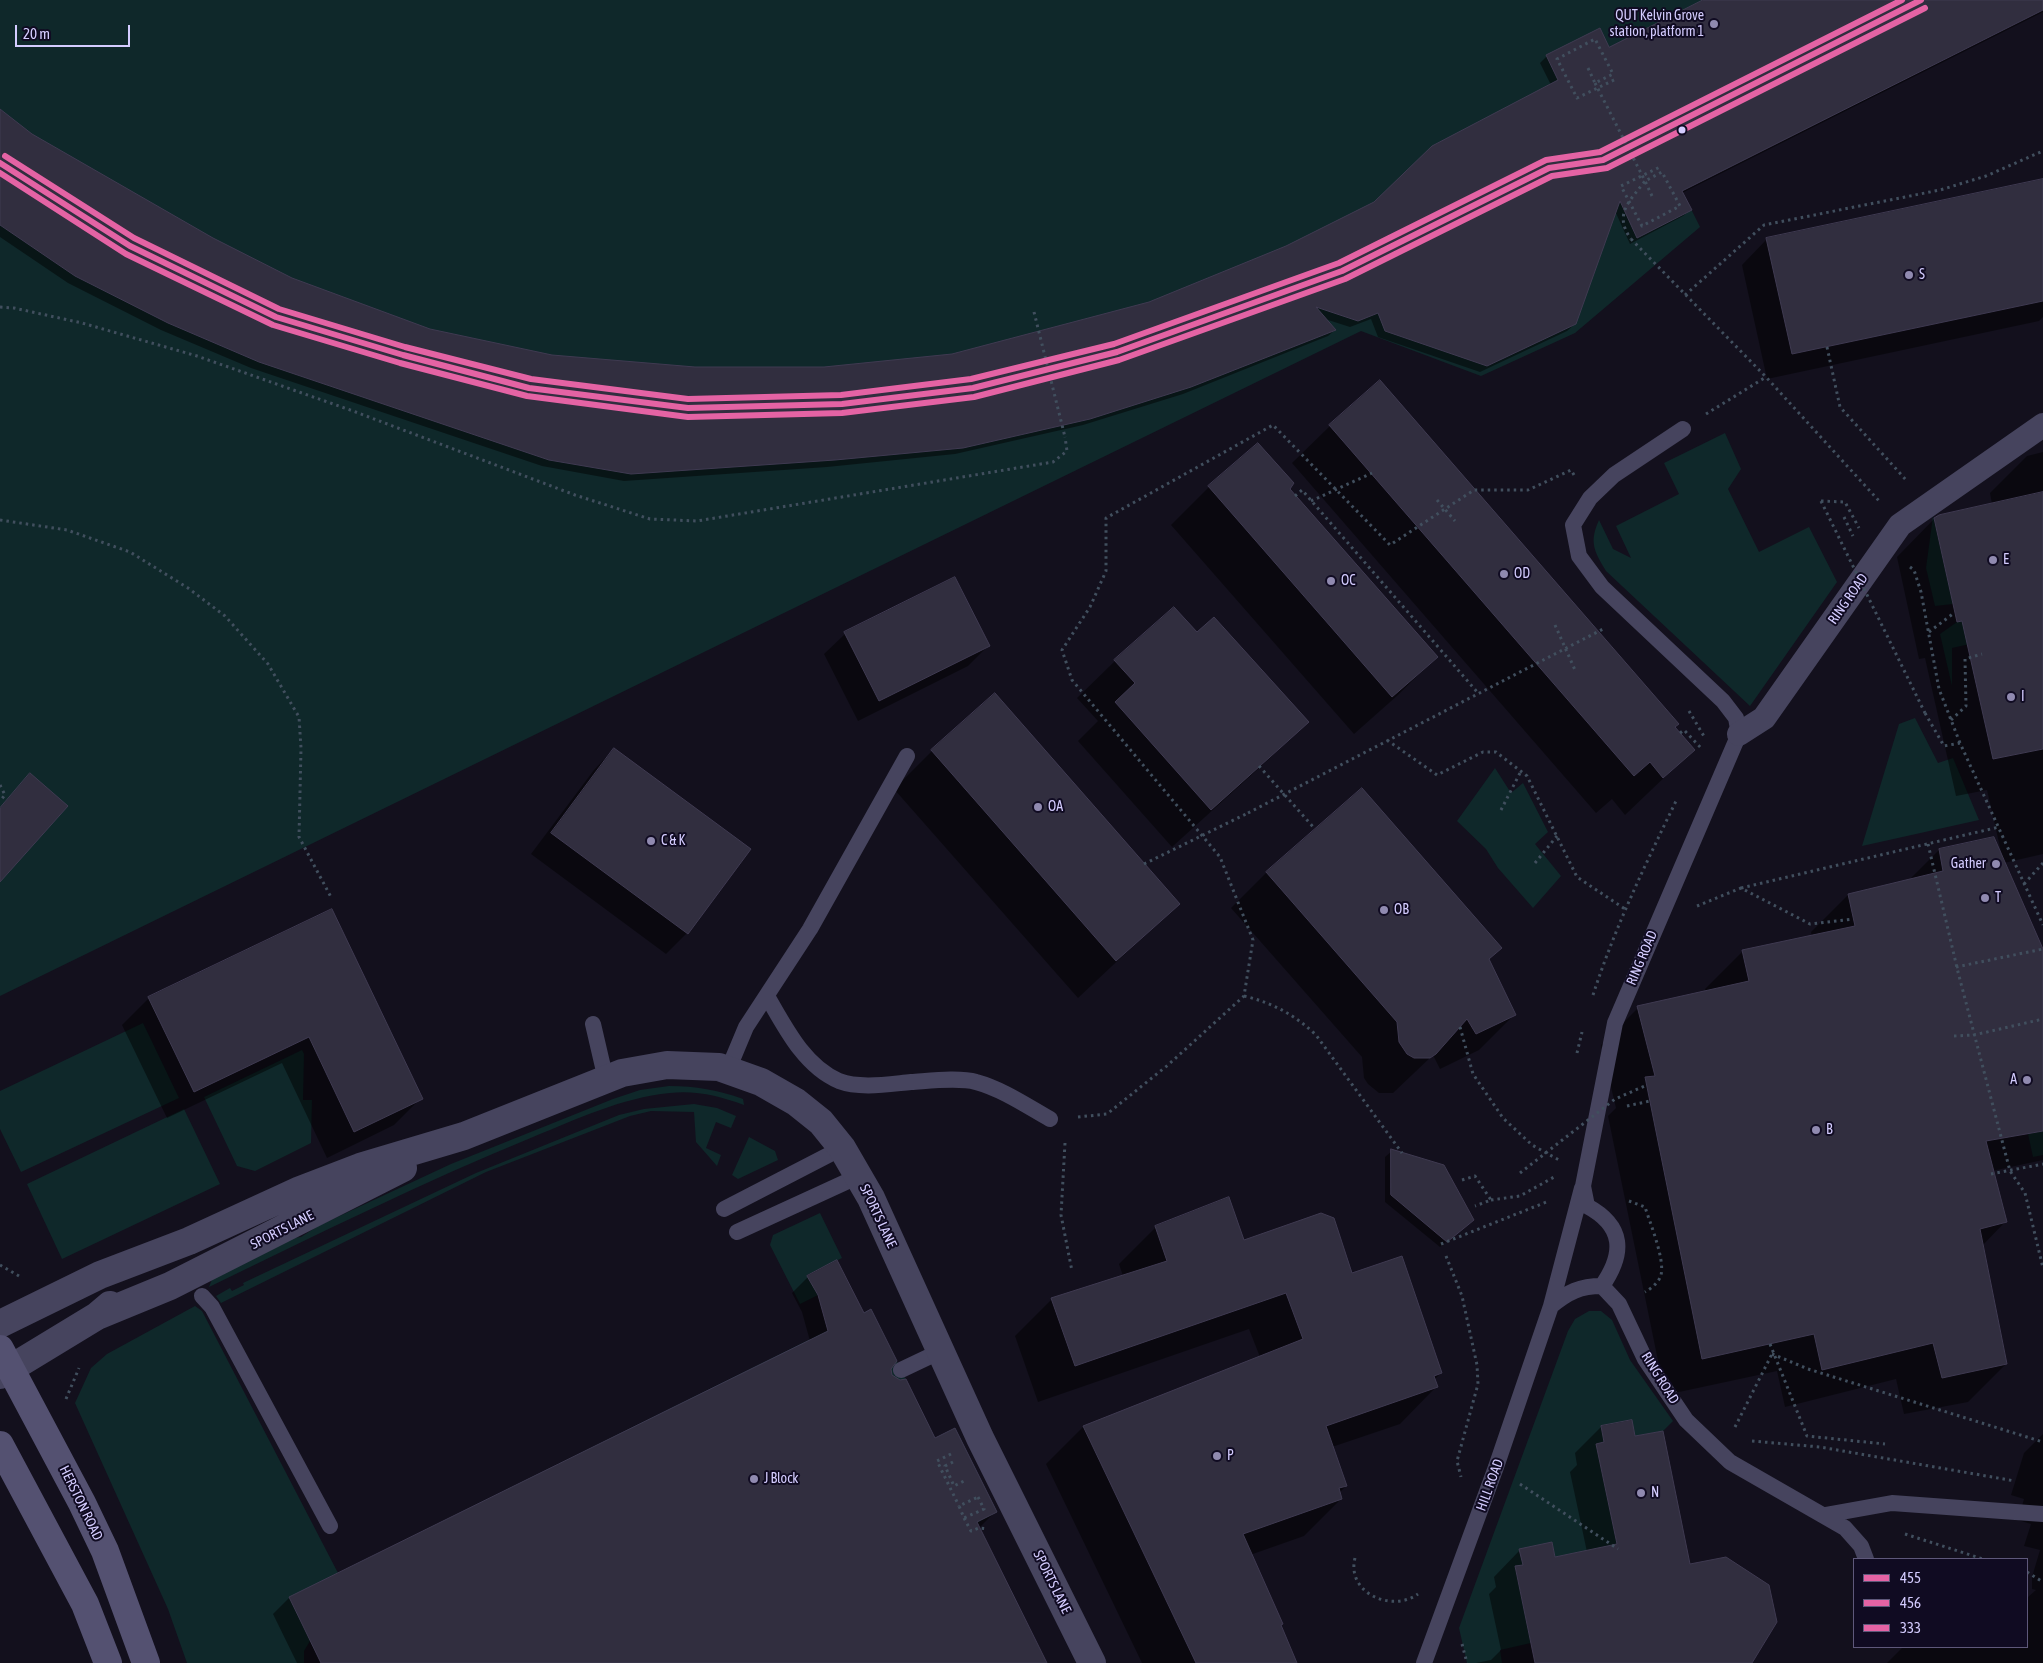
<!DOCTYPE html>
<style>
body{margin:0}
#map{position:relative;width:2043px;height:1663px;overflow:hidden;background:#13101d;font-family:"Asap Condensed",sans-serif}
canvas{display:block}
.legend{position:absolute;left:1853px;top:1558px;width:175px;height:90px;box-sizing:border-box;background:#100b22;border:1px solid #5e587a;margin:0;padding:6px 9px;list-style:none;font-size:15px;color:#d4ccff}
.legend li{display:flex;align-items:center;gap:10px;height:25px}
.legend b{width:25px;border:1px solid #5e587a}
.scale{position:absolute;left:15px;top:25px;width:115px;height:22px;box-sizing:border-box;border:2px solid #d4ccff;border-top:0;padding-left:6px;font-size:15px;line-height:18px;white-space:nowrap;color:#d4ccff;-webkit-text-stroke:4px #100b22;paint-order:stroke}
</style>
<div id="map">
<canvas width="2043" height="1663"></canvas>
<ul class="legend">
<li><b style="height:6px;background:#e463a4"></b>455</li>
<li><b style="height:6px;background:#e463a4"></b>456</li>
<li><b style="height:6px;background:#e463a4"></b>333</li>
</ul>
<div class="scale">20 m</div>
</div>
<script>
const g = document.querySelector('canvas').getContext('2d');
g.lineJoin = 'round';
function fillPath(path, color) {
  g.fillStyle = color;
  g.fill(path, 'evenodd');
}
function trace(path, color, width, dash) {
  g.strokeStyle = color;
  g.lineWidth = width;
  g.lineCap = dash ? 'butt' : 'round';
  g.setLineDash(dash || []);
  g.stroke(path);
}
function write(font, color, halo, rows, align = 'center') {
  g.font = font + ' "Asap Condensed",sans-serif';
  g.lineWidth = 4;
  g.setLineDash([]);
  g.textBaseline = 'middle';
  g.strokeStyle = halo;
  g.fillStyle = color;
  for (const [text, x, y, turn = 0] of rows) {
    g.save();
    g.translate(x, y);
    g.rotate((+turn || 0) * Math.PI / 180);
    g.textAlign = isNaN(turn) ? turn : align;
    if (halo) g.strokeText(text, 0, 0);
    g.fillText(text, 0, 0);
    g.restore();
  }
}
const green = new Path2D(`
 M 0,0 L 2043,0 L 1682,191 L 1700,227 L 1575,333 L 1481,376 L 1361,331 L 0,996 Z
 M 1725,433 L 1741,469 L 1728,489 L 1759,552 L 1809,527 L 1837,582 L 1750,706 L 1606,571 C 1594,551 1589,542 1599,520 L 1613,549 L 1631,558 L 1616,526 L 1679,494 L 1664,463 Z
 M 1933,516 L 1953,604 L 1935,606 L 1926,568 Z
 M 1974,619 L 1979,642 L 1952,648 L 1952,686 L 1940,634 L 1957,622 Z
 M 1915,718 L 1938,763 L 1953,758 L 1979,820 L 1862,846 L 1899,724 Z
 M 1495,768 L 1511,793 L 1523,783 L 1548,832 L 1535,844 L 1561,876 L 1533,908 L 1498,868 L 1486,849 L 1457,821 Z
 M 143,1023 L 179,1098 L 21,1172 L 0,1129 L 0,1091 Z
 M 302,1050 L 304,1054 L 303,1100 L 312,1100 L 311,1143 L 255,1171 L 237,1166 L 204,1097 Z
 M 669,1086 C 696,1086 718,1090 743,1099 L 744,1105 C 720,1096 695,1090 670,1093 C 621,1098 577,1119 533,1137 C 423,1182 316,1235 209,1287 L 213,1277 L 293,1238 L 301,1237 L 318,1226 L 451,1164 L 613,1099 L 640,1090 Z
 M 694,1104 L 717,1108 L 736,1116 L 731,1128 L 716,1122 L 706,1148 L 721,1155 L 717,1166 L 696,1142 L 694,1112 L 651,1111 L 630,1116 L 486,1172 L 221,1303 L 216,1296 L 230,1288 L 232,1291 L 244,1285 L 243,1283 L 476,1173 L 619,1115 L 644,1109 Z
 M 184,1109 L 220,1184 L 62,1259 L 27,1184 Z
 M 2043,1131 L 2043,1155 L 2033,1157 L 2028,1134 Z
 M 749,1137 L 775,1151 L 778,1160 L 738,1179 L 732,1175 Z
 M 820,1213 L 842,1258 L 807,1275 L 818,1295 L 800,1304 L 770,1245 L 773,1235 Z
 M 195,1306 L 202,1311 L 338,1573 L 871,1309 L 935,1438 L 955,1428 L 997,1512 L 977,1523 L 321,1663 L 310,1641 L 304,1651 L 304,1663 L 187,1663 L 168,1609 L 75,1403 L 91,1368 L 107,1354 Z
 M 1589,1311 L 1601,1311 L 1612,1320 L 1630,1360 L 1673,1421 L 1663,1431 L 1635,1436 L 1631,1420 L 1601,1426 L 1604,1442 L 1596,1444 L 1631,1611 L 1586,1551 L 1555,1557 L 1552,1543 L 1523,1565 L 1515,1567 L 1531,1643 L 1500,1650 L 1502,1663 L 1467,1663 L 1459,1628 L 1568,1331 L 1575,1319 Z`);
const shadow = new Path2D(`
 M 1705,0 L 2043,0 L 2043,12 L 1682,193 L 1690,210 L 1683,216 L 1630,244 L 1615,211 L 1575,324 L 1567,331 L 1480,372 L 1378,337 L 1371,319 L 1350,327 L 1325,319 L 1335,330 L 1328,336 L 1183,394 L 1083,425 L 955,454 L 827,467 L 624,481 L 542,466 L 251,368 L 161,330 L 68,283 L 0,237 L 0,111 L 31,135 L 212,239 L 292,279 L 430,330 L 552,356 L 695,368 L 824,368 L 952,355 L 1150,303 L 1286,247 L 1375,203 L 1551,85 L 1540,63 L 1547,56 L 1608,49 Z
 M 2043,181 L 2043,317 L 2039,321 L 1767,379 L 1742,265 L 1767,239 Z
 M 1330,426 L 1674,727 L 1693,750 L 1625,815 L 1612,799 L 1596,813 L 1292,463 Z
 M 1258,444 L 1288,489 L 1436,657 L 1398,695 L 1354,734 L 1171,525 L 1209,487 Z
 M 2043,452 L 2043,854 L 2004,863 L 2043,952 L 2043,1160 L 1992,1171 L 2005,1222 L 1982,1246 L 2006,1364 L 1968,1402 L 1904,1414 L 1896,1379 L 1785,1407 L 1777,1371 L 1665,1395 L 1608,1116 L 1616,1108 L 1601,1045 L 1638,1008 L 1706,992 L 1705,989 L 1743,951 L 1812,937 L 1811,932 L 1848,895 L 1909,880 L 1939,850 L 2002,856 L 1987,790 L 1956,796 L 1925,658 L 1919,659 L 1897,557 L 1934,519 L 1992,504 L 1990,493 L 2027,456 Z
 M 845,634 L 988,646 L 968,666 L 858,721 L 824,654 Z
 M 1197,634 L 1307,721 L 1269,759 L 1172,847 L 1078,741 L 1098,721 L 1077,698 L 1115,661 Z
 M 614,749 L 749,849 L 687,933 L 666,954 L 531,854 L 594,770 Z
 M 932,751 L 1178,904 L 1078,998 L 894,789 Z
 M 1362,790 L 1488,960 L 1514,1015 L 1479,1050 L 1440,1069 L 1433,1055 L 1393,1093 L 1379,1093 L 1368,1084 L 1364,1078 L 1362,1057 L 1231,908 L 1266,873 Z
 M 331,910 L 421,1098 L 394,1125 L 327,1158 L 282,1063 L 167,1118 L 122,1025 L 149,998 Z
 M 1392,1151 L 1472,1220 L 1440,1247 L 1385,1202 L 1385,1157 Z
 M 1156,1227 L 1244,1241 L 1352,1275 L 1441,1373 L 1434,1380 L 1437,1386 L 1400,1424 L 1332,1447 L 1346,1486 L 1339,1493 L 1341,1499 L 1304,1536 L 1250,1555 L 1295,1663 L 1142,1663 L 1046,1464 L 1083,1427 L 1260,1357 L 1249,1329 L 1038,1402 L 1015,1336 L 1052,1299 L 1123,1276 L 1119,1264 Z
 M 808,1277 L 890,1368 L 891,1375 L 899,1381 L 934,1440 L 995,1512 L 978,1529 L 1045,1663 L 297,1663 L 273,1614 L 289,1598 L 810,1341 L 802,1312 L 792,1293 Z
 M 1601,1427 L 1634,1438 L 1689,1566 L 1750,1663 L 1476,1663 L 1491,1660 L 1501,1650 L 1489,1594 L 1496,1587 L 1494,1577 L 1520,1550 L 1554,1558 L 1587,1552 L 1570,1472 L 1577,1465 L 1575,1453 Z
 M 2043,1434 L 2043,1663 L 1887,1663 L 1903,1647 L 2027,1647 L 2027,1595 L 2028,1597 L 2036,1590 L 2032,1589 L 2032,1577 L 2040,1550 L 2024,1546 L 2031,1524 L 2018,1520 L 2024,1499 L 2011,1495 L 2024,1453 Z`);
const building = new Path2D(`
 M 1703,0 L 2043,0 L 2043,10 L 1682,191 L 1692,210 L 1637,238 L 1620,201 L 1576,324 L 1487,366 L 1385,331 L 1378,313 L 1358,321 L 1316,307 L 1336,330 L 1191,387 L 1090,419 L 963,448 L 835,460 L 631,474 L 549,460 L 259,362 L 168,323 L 75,276 L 0,225 L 0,109 L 32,134 L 213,238 L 292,278 L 430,329 L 552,355 L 695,367 L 824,367 L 952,354 L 1149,302 L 1286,246 L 1374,202 L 1432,146 L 1558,80 L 1546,55 L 1600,28 L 1609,47 Z
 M 2043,179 L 2043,301 L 1792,354 L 1766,238 Z
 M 1380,380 L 1679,724 L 1675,727 L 1695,750 L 1663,778 L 1650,762 L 1634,776 L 1329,425 Z
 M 1258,443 L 1294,483 L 1290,489 L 1438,657 L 1392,697 L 1208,486 Z
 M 2043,492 L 2043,749 L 1993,759 L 1962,621 L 1957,622 L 1934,518 L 1939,515 Z
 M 955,577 L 990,646 L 879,701 L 844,632 Z
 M 1174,607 L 1197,632 L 1214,617 L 1309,722 L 1211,810 L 1115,702 L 1135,683 L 1114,660 Z
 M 995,693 L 1180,904 L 1116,961 L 931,750 Z
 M 614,748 L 751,849 L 688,934 L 551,833 Z
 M 30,773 L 68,806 L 0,882 L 0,808 Z
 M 1362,788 L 1502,948 L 1489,959 L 1516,1015 L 1476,1034 L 1467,1019 L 1436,1054 L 1430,1058 L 1414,1058 L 1407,1054 L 1399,1042 L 1397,1022 L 1266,872 Z
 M 1994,837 L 2043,949 L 2043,1131 L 1986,1141 L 2007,1222 L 1980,1229 L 2007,1364 L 1942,1378 L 1933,1343 L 1822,1370 L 1814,1334 L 1702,1359 L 1645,1077 L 1655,1076 L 1637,1006 L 1749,981 L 1742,950 L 1855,926 L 1848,894 L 1943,871 L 1939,849 Z
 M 332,909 L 423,1099 L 354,1132 L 309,1037 L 194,1092 L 148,997 Z
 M 1391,1149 L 1444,1165 L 1474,1220 L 1447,1242 L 1391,1195 Z
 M 1229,1197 L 1244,1240 L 1321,1213 L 1334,1218 L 1352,1273 L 1402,1256 L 1442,1373 L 1434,1376 L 1438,1387 L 1326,1426 L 1347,1486 L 1339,1488 L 1342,1499 L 1243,1534 L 1283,1624 L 1281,1625 L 1297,1663 L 1196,1663 L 1083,1426 L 1303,1339 L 1286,1293 L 1075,1366 L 1051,1298 L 1167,1261 L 1155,1226 Z
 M 837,1260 L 864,1313 L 871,1309 L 897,1361 L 891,1369 L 892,1375 L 900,1380 L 906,1379 L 935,1438 L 955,1428 L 997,1512 L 977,1522 L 1047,1663 L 321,1663 L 289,1597 L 828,1331 L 818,1295 L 807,1276 Z
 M 1632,1420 L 1635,1436 L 1663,1431 L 1690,1564 L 1726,1557 L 1769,1585 L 1777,1622 L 1752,1663 L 1535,1663 L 1515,1566 L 1523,1565 L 1519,1549 L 1552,1542 L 1555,1557 L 1617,1544 L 1596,1444 L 1604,1442 L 1601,1426 Z`);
const path = new Path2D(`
 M 1588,68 L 1595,83 L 1613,74 L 1595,39 L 1557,59 L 1577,98 L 1616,79
 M 1652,196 L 1645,181 L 1662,172 L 1680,206 L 1642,226 L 1621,186 L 1660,167
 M 1631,239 L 1766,377 L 1880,502
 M 1685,295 L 1764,225 L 1940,190 L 1986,176 L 2043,151
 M 0,307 L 14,308 L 82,323 L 197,356 L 353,411 L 575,495 L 650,519 L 697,521 L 1053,462 L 1067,451 L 1065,437
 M 1827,347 L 1840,407 L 1907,481
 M 1706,414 L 1766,377
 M 1295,496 L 1302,490 L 1478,693
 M 1821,501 L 1845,502 L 1859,528
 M 1844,517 L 1853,536
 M 0,520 L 67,530 L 130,552 L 188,588 L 225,616 L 268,664 L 299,717 L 301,748 L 299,837 L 332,899
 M 1910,567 L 1914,570 L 1921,592 L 1939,689 L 1960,743
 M 1555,625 L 1575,670
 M 1929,632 L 1954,613
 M 1689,711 L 1705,738
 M 1925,713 L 1944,746 L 1960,743 L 2043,925
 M 1951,720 L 1966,706 L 1965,659 L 1982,654
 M 1680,733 L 1684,730 L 1701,748
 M 1387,740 L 1437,775 L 1483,752 L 1496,752 L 1527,776 L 1577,877 L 1625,909
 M 1259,766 L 1315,829
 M 0,785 L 5,795 L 0,801
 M 1501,810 L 1521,771
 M 1248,813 L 1605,628
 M 1928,844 L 1958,972 L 2010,1171 L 2025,1193 L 2043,1268
 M 1535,863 L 1557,836
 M 2024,884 L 2043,863
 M 1741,888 L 1999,827
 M 1697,906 L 1741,888 L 1810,924 L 1853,919
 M 1956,967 L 2043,949
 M 1593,995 C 1615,927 1646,863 1677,799
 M 1244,996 C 1273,1003 1295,1015 1316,1035 L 1402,1153
 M 1460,1027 L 1473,1074 L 1503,1118 L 1532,1145 L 1559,1160
 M 1954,1036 L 1974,1035 L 2043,1019
 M 1577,1053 L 1582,1032
 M 1627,1106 L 1650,1101
 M 1078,1117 L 1107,1114 L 1168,1065 L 1244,996 L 1253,940 L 1220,857 L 1072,680 L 1062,650 L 1090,607 L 1106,571 L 1106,518 L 1273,425 L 1390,545 L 1474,490 L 1528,490 L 1571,470 L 1574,475
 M 1065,1143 L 1061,1215 L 1072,1271
 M 1991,1174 L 2043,1164
 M 1462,1180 L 1475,1176 L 1491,1200 L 1475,1206
 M 1491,1200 L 1520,1196 L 1556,1176
 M 1629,1201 L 1645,1207 C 1650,1223 1665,1259 1661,1275 C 1659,1282 1652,1288 1645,1292
 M 1441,1244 L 1549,1201
 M 1446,1256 L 1462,1296 L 1477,1365 L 1478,1384 L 1457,1461 L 1461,1477
 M 0,1265 L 19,1276
 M 1770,1344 L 1807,1436 L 1885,1444
 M 1772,1354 L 1808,1369 L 2043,1442
 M 66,1399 L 79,1368
 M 1735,1427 L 1772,1354
 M 1752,1441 L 1820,1447 L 2015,1481
 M 951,1454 L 937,1461 L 959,1506
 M 953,1462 L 945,1466 L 954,1486 L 964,1481
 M 1520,1484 L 1618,1549
 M 978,1497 L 984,1509 L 964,1518 L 959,1506 Z
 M 964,1518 L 971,1531 L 979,1528 L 988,1529
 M 1905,1534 L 1983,1559
 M 1355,1558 C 1346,1593 1392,1613 1418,1594
 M 2027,1572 L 2043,1582
 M 1462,1644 L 1467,1663`);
const service = new Path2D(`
 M 767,996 C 785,1027 804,1066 839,1081 C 860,1089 889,1084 911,1082 C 928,1081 959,1077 976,1082 C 1002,1089 1027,1106 1050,1119
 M 593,1024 L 606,1080
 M 728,1070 L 746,1027 L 810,929 L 907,756
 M 724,1209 L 842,1148
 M 737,1232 L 859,1176
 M 1602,1286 C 1625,1253 1624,1226 1587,1206 L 1583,1186 L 1615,1023 L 1739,734 L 1736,718 L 1723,701 L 1602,587 L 1579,556 L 1573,525 L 1590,498 L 1614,475 L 1683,429
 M 1602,1286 L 1619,1304 L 1645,1359 L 1686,1420 L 1730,1462 L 1845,1528 L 1861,1546 L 1866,1559
 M 202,1296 L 212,1307 L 330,1526
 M 1551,1306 L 1582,1188
 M 901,1370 L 941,1351
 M 1825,1515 L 1892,1503 L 2043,1514
 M 1424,1663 L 1496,1467 L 1551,1306 C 1568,1292 1580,1286 1602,1286`);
const pedestrian = new Path2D(`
 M 1739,734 L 1764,718 L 1900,525 L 2043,425`);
const minor = new Path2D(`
 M 97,1316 L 170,1286 L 403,1168
 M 0,1324 L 100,1275 L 189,1241 L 300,1190 L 360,1167 L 464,1136 L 622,1073 L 667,1065 L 719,1067 L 761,1082 L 796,1102 L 821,1122 L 842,1148 L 871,1198 L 980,1438 L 1092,1663
 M 0,1375 L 97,1316 L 110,1305`);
const secondary = new Path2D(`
 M 0,1349 L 82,1503 L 105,1551 L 146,1663
 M 0,1445 L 85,1604 L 108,1663`);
const pathBridge = new Path2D(`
 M 1595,83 L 1645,181 C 1630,201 1613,214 1631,239
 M 1034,312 L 1065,437
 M 1437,500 L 1455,521
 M 1311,501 L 1372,473
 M 1821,501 L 1925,713
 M 1144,864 L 1248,813
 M 1520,1173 L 1615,1099 L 1647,1085`);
const bus1 = new Path2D(`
 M 0,163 L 130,246 L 276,317 L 403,355 L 529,388 L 688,408 L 842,404 L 973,388 L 1117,352 L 1342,271 L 1549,168 L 1603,160 L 1921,0`);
const bus2 = new Path2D(`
 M 0,173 L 126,254 L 273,325 L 400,363 L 527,396 L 688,417 L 842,413 L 974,397 L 1119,360 L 1345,279 L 1552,176 L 1607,168 L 1925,8`);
const bus3 = new Path2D(`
 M 5,156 L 134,238 L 279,309 L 405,347 L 531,379 L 688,399 L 841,395 L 971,379 L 1114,344 L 1339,263 L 1546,160 L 1600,152 L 1902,0`);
const markers = [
 [1714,24,5,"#908ab0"],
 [1682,130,4.5,"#d4ccff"],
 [1909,275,5,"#908ab0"],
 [1993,560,5,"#908ab0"],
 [1504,574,5,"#908ab0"],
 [1331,581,5,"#908ab0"],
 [2011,697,5,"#908ab0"],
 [1038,807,5,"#908ab0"],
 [651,841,5,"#908ab0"],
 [1996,864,5,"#908ab0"],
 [1985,898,5,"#908ab0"],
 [1384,910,5,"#908ab0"],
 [2027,1080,5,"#908ab0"],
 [1816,1130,5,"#908ab0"],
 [1217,1456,5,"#908ab0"],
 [754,1479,5,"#908ab0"],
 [1641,1493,5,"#908ab0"]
];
const poiNames = [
 ["QUT Kelvin Grove",1704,16,"right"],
 ["station, platform 1",1704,32,"right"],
 ["S",1919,275],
 ["E",2003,560],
 ["OD",1514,574],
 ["OC",1341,581],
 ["I",2021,697],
 ["OA",1048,807],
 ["C & K",661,841],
 ["Gather",1986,864,"right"],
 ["T",1995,898],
 ["OB",1394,910],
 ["A",2017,1080,"right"],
 ["B",1826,1130],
 ["P",1227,1456],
 ["J Block",764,1479],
 ["N",1651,1493]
];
const streetNames = [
 ["RING ROAD",1848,599,-55],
 ["RING ROAD",1642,958,-67],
 ["SPORTS LANE",878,1216,65],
 ["SPORTS LANE",282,1230,-27],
 ["RING ROAD",1660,1378,58],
 ["HILL ROAD",1490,1485,-70],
 ["HERSTON ROAD",81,1503,64],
 ["SPORTS LANE",1052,1582,64]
];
fillPath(green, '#0f282a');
fillPath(shadow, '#0007');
fillPath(building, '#312e3f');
trace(building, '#3f3a51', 1);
trace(path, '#414f5e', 3, [2.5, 4]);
trace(service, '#46445e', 16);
trace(pedestrian, '#46445e', 24);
trace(minor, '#46445e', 28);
trace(secondary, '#545171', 28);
trace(pathBridge, '#414f5e', 3, [2.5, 4]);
trace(bus1, '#e463a4', 6);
trace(bus2, '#e463a4', 6);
trace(bus3, '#e463a4', 6);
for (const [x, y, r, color] of markers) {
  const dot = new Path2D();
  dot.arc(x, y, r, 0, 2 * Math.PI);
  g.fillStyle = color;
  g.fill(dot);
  trace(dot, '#100b22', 2);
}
write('14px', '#d4ccff', '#100b22', poiNames, 'left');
write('14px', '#d4ccff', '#100b22', streetNames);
</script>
